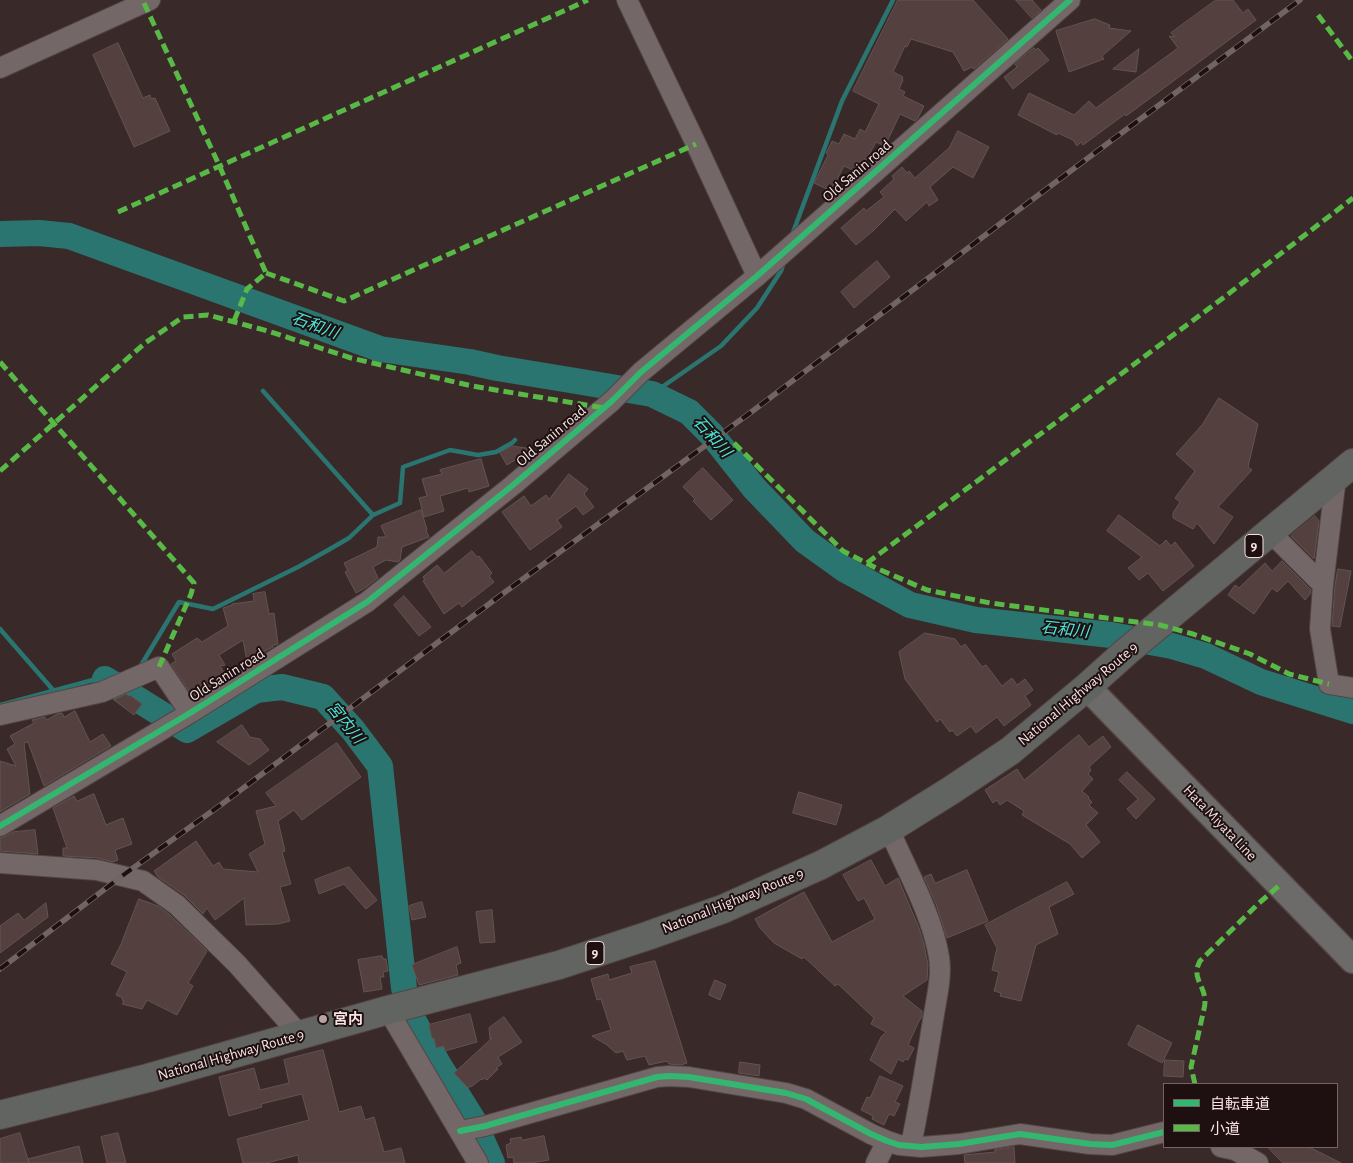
<!DOCTYPE html>
<meta charset="utf-8">
<style>
body{margin:0}
#map{position:relative;width:1353px;height:1163px;overflow:hidden;background:#392929;font-family:"Alegreya Sans","Noto Sans JP",sans-serif}
canvas{display:block}
.legend{position:absolute;left:1163px;top:1083px;width:175px;height:65px;box-sizing:border-box;background:#1e1010;border:1px solid #756464;margin:0;padding:6px 9px;list-style:none;font-size:15px;color:#f8e3e2}
.legend li{display:flex;align-items:center;gap:10px;height:25px}
.legend b{width:25px;border:1px solid #756464}
</style>
<div id="map">
<canvas width="1353" height="1163"></canvas>
<ul class="legend">
<li><b style="height:6px;background:#33b770"></b>自転車道</li>
<li><b style="height:6px;background:#58b947"></b>小道</li>
</ul>
</div>
<script>
const g = document.querySelector('canvas').getContext('2d');
g.lineJoin = 'round';
function trace(path, color, width, dash) {
  g.strokeStyle = color;
  g.lineWidth = width;
  g.lineCap = dash ? 'butt' : 'round';
  g.setLineDash(dash || []);
  g.stroke(path);
}
function fillPath(path, color) {
  g.fillStyle = color;
  g.fill(path, 'evenodd');
}
function write(font, color, halo, rows, align = 'center') {
  g.font = font + ' "Alegreya Sans","Noto Sans JP",sans-serif';
  g.lineWidth = 4;
  g.setLineDash([]);
  g.textBaseline = 'middle';
  g.strokeStyle = halo;
  g.fillStyle = color;
  for (const [text, x, y, turn = 0] of rows) {
    g.save();
    g.translate(x, y);
    g.rotate((+turn || 0) * Math.PI / 180);
    g.textAlign = isNaN(turn) ? turn : align;
    if (halo) g.strokeText(text, 0, 0);
    g.fillText(text, 0, 0);
    g.restore();
  }
}
const stream = new Path2D(`
 M 792,235 L 842,101 L 893,0
 M 263,391 L 373,515
 M 652,394 L 721,346 L 757,308 L 781,271 L 784,262
 M 0,629 L 54,691
 M 140,667 L 179,602 L 213,609 L 298,567 L 330,549 L 349,538 L 373,515 L 400,503 L 403,467 L 450,450 L 478,455 L 496,452 L 512,443 L 515,440
 M 0,705 L 93,680 L 105,679 L 118,674`);
const river = new Path2D(`
 M 0,234 L 39,233 L 69,236 L 380,349 L 470,362 L 497,368 L 582,382 L 652,394 L 689,412 L 712,435 L 754,488 L 805,541 L 844,569 L 910,605 L 976,620 L 1111,635 L 1172,646 L 1206,656 L 1261,682 L 1353,711
 M 105,679 L 187,730 L 256,690 L 282,687 L 323,697 L 353,730 L 380,766 L 404,988
 M 413,1020 L 437,1062 L 473,1120 L 492,1163`);
const building = new Path2D(`
 M 898,0 L 973,0 L 1008,39 L 974,69 L 972,67 L 964,71 L 953,52 L 911,39 L 907,47 L 905,46 L 893,72 L 903,77 L 902,79 L 903,80 L 899,89 L 905,92 L 903,96 L 924,106 L 918,118 L 915,121 L 900,114 L 885,146 L 876,142 L 862,167 L 857,172 L 844,166 L 831,191 L 814,183 L 828,155 L 826,153 L 832,141 L 839,144 L 844,134 L 855,139 L 860,129 L 865,132 L 879,104 L 853,91 Z
 M 1016,0 L 1032,0 L 1041,10 L 1032,18 Z
 M 1216,0 L 1233,0 L 1243,13 L 1248,9 L 1256,20 L 1126,116 L 1125,114 L 1083,145 L 1081,142 L 1077,146 L 1073,140 L 1058,133 L 1057,135 L 1018,115 L 1029,93 L 1074,115 L 1089,101 L 1096,108 L 1178,48 L 1169,36 L 1175,37 L 1171,33 Z
 M 1095,19 L 1110,25 L 1109,28 L 1131,31 L 1102,56 L 1104,59 L 1069,72 L 1056,31 Z
 M 118,43 L 143,98 L 150,95 L 151,99 L 155,98 L 170,131 L 134,147 L 93,55 Z
 M 1034,48 L 1036,50 L 1038,48 L 1049,60 L 1013,89 L 1004,77 L 1017,67 L 1015,64 Z
 M 1139,49 L 1136,72 L 1113,69 Z
 M 958,131 L 989,147 L 973,178 L 953,167 L 930,187 L 938,200 L 929,206 L 927,202 L 906,221 L 895,209 L 874,230 L 856,245 L 841,228 L 864,208 L 866,211 L 884,197 L 880,192 L 894,179 L 892,176 L 902,167 L 907,173 L 909,171 L 915,178 L 949,148 Z
 M 877,261 L 890,277 L 854,308 L 841,292 Z
 M 1219,398 L 1258,424 L 1248,467 L 1252,470 L 1218,507 L 1233,517 L 1214,544 L 1197,523 L 1193,529 L 1173,518 L 1173,513 L 1180,502 L 1175,498 L 1195,471 L 1176,454 L 1202,425 Z
 M 512,446 L 533,449 L 507,465 L 500,453 Z
 M 481,459 L 489,486 L 469,492 L 468,488 L 440,496 L 444,511 L 424,517 L 419,498 L 427,496 L 422,479 L 442,474 L 440,470 Z
 M 703,468 L 733,500 L 711,520 L 693,501 L 695,499 L 683,487 Z
 M 569,474 L 588,489 L 584,494 L 594,507 L 583,515 L 576,506 L 557,520 L 562,527 L 530,550 L 502,512 L 524,496 L 531,506 L 546,495 L 549,499 Z
 M 421,510 L 427,529 L 426,530 L 429,537 L 402,547 L 400,560 L 398,562 L 386,560 L 373,567 L 378,578 L 365,588 L 356,593 L 345,572 L 348,571 L 344,563 L 377,547 L 378,537 L 386,537 L 381,526 Z
 M 1119,515 L 1160,546 L 1166,540 L 1171,546 L 1175,542 L 1194,566 L 1163,591 L 1148,573 L 1139,580 L 1128,568 L 1142,557 L 1107,531 Z
 M 1315,516 L 1319,521 L 1314,559 L 1291,536 Z
 M 472,551 L 477,557 L 479,556 L 492,573 L 489,576 L 494,582 L 462,607 L 459,603 L 444,614 L 423,581 L 425,580 L 423,577 L 437,565 L 444,573 Z
 M 1282,561 L 1311,590 L 1310,594 L 1305,600 L 1288,581 L 1277,592 L 1272,588 L 1254,614 L 1228,595 L 1235,585 L 1239,588 L 1265,563 L 1272,571 Z
 M 1338,569 L 1351,571 L 1340,627 L 1332,626 L 1335,586 Z
 M 265,592 L 269,614 L 274,613 L 278,644 L 273,645 L 273,647 L 259,654 L 251,661 L 247,661 L 243,640 L 219,655 L 225,665 L 220,666 L 226,676 L 193,697 L 171,664 L 176,661 L 172,654 L 197,638 L 202,642 L 228,626 L 223,608 L 232,605 L 232,604 L 254,601 L 253,594 Z
 M 404,596 L 431,627 L 419,636 L 394,605 Z
 M 925,633 L 955,639 L 961,647 L 965,644 L 982,667 L 986,665 L 1002,686 L 1012,678 L 1017,685 L 1025,679 L 1033,690 L 1025,696 L 1031,705 L 1004,726 L 997,717 L 976,733 L 971,726 L 957,736 L 952,730 L 950,732 L 940,719 L 937,722 L 905,679 L 899,652 Z
 M 126,694 L 129,696 L 130,695 L 142,704 L 134,715 L 114,700 Z
 M 75,711 L 90,742 L 103,734 L 111,746 L 44,786 L 28,742 L 24,743 L 30,794 L 0,812 L 0,761 L 16,766 L 7,749 L 15,744 L 10,736 L 34,723 L 32,720 L 45,717 L 47,720 L 57,714 L 62,713 L 64,717 Z
 M 242,725 L 250,737 L 260,739 L 269,750 L 249,765 L 217,742 Z
 M 1079,735 L 1089,747 L 1103,736 L 1111,747 L 1089,767 L 1091,770 L 1088,774 L 1093,779 L 1082,791 L 1089,797 L 1088,798 L 1092,802 L 1089,805 L 1098,813 L 1086,825 L 1100,842 L 1082,858 L 1070,844 L 1022,815 L 1024,811 L 1007,800 L 1000,805 L 997,800 L 993,803 L 985,790 L 1017,769 L 1024,780 Z
 M 337,743 L 361,777 L 302,820 L 294,810 L 278,821 L 285,851 L 282,852 L 291,884 L 280,887 L 290,921 L 278,924 L 246,925 L 244,898 L 215,920 L 207,908 L 203,914 L 184,895 L 158,877 L 154,871 L 196,841 L 213,866 L 219,862 L 223,869 L 258,872 L 249,854 L 265,844 L 256,811 L 276,806 L 266,793 Z
 M 1127,772 L 1155,799 L 1136,819 L 1127,809 L 1138,799 L 1119,780 Z
 M 799,792 L 842,805 L 836,825 L 793,813 Z
 M 94,794 L 106,825 L 123,818 L 132,844 L 115,850 L 118,860 L 113,862 L 98,858 L 63,856 L 63,848 L 67,848 L 53,808 L 74,796 L 77,801 Z
 M 35,830 L 38,854 L 0,851 L 0,838 L 6,836 L 13,832 Z
 M 871,860 L 885,886 L 898,878 L 919,928 L 924,944 L 928,965 L 927,980 L 903,996 L 922,1011 L 922,1017 L 919,1021 L 908,1045 L 914,1048 L 908,1060 L 905,1059 L 903,1062 L 898,1059 L 891,1074 L 870,1060 L 881,1037 L 886,1032 L 871,1024 L 874,1018 L 838,984 L 835,986 L 804,957 L 802,959 L 774,943 L 760,928 L 755,919 L 804,892 L 832,942 L 875,919 L 864,898 L 858,901 L 843,875 Z
 M 349,867 L 377,900 L 366,909 L 344,884 L 319,894 L 315,880 Z
 M 967,870 L 988,921 L 947,938 L 936,904 L 924,877 L 931,874 L 935,883 Z
 M 1067,882 L 1074,894 L 1049,907 L 1058,934 L 1036,945 L 1021,1001 L 1000,996 L 1001,993 L 994,991 L 999,972 L 992,970 L 997,948 L 985,925 Z
 M 139,899 L 158,906 L 169,914 L 207,951 L 188,983 L 193,986 L 177,1015 L 147,1000 L 142,1009 L 122,1004 L 124,1001 L 122,1000 L 123,998 L 116,995 L 127,972 L 111,964 L 121,944 Z
 M 422,902 L 426,917 L 412,920 L 409,906 Z
 M 46,903 L 48,917 L 0,953 L 0,926 L 18,913 L 24,920 Z
 M 492,910 L 495,942 L 480,943 L 476,912 Z
 M 457,947 L 461,963 L 456,965 L 458,975 L 419,985 L 412,965 Z
 M 382,956 L 383,959 L 386,959 L 388,971 L 383,972 L 384,977 L 380,977 L 382,989 L 364,992 L 358,960 Z
 M 655,961 L 687,1063 L 681,1065 L 669,1064 L 667,1061 L 649,1065 L 645,1056 L 627,1060 L 623,1051 L 616,1053 L 607,1045 L 592,1036 L 611,1030 L 601,999 L 597,1000 L 591,979 L 608,974 L 609,980 L 632,973 L 630,967 Z
 M 715,980 L 726,985 L 720,1000 L 709,995 Z
 M 470,1014 L 477,1042 L 445,1051 L 444,1046 L 436,1048 L 434,1038 L 432,1039 L 429,1025 Z
 M 504,1017 L 522,1042 L 498,1057 L 502,1064 L 496,1068 L 498,1069 L 487,1080 L 484,1078 L 482,1080 L 481,1079 L 471,1087 L 470,1086 L 468,1088 L 454,1073 L 492,1038 L 490,1039 L 489,1028 Z
 M 1138,1025 L 1172,1043 L 1162,1063 L 1128,1045 Z
 M 323,1050 L 339,1112 L 361,1106 L 365,1120 L 374,1117 L 384,1152 L 401,1148 L 405,1163 L 299,1163 L 298,1155 L 267,1163 L 243,1163 L 237,1139 L 309,1120 L 302,1094 L 261,1104 L 262,1107 L 229,1116 L 219,1077 L 254,1068 L 260,1090 L 289,1083 L 284,1060 Z
 M 1165,1060 L 1184,1061 L 1183,1077 L 1164,1076 Z
 M 740,1062 L 760,1065 L 759,1076 L 739,1073 Z
 M 880,1076 L 903,1086 L 895,1102 L 900,1104 L 894,1116 L 889,1114 L 884,1125 L 872,1119 L 873,1116 L 861,1110 L 867,1097 L 870,1098 Z
 M 20,1133 L 29,1163 L 28,1159 L 79,1146 L 83,1163 L 0,1163 L 0,1139 Z
 M 118,1133 L 126,1163 L 107,1163 L 101,1137 Z
 M 544,1136 L 549,1160 L 531,1163 L 514,1163 L 513,1157 L 508,1158 L 506,1145 L 511,1143 L 510,1139 L 521,1137 L 522,1140 Z
 M 1014,1147 L 1015,1163 L 965,1163 L 964,1155 L 995,1152 L 995,1150 Z
 M 1268,1147 L 1309,1147 L 1341,1163 L 1283,1163 Z`);
const minor = new Path2D(`
 M 627,0 L 696,144 L 757,276
 M 0,68 L 150,0
 M 1336,477 L 1323,585 L 1320,629 L 1329,684 L 1353,688
 M 1271,533 L 1323,585
 M 0,715 L 102,692 L 159,667 L 190,713
 M 0,826 L 190,713 L 367,602 L 513,485 L 612,401 L 641,372 L 757,276 L 1070,0
 M 889,829 C 906,869 932,914 939,957 C 942,975 937,996 934,1014 C 927,1058 920,1102 911,1145
 M 0,863 L 97,870 L 143,881 L 177,905 L 237,964 L 300,1035
 M 388,1010 L 478,1163
 M 460,1131 L 485,1126 L 657,1077 L 669,1076 L 689,1077 L 786,1093 L 806,1099 L 871,1134 L 887,1141 L 899,1145 L 921,1147 L 959,1144 L 1020,1134 L 1090,1144 L 1112,1145 L 1164,1132
 M 1221,1147 L 1235,1150 L 1258,1163
 M 876,1163 L 887,1141`);
const major = new Path2D(`
 M 1087,687 L 1353,960`);
const highway = new Path2D(`
 M 0,1115 L 148,1078 L 388,1010 L 559,965 L 647,936 L 723,909 L 821,865 L 889,829 L 950,791 L 1010,751 L 1087,687 L 1126,652 L 1353,463`);
const rail = new Path2D(`
 M 0,969 L 122,876 L 222,804 L 501,595 L 754,410 L 1025,205 L 1300,0`);
const quiet = new Path2D(`
 M 144,3 L 219,165 L 266,273 L 247,289 L 234,321
 M 1318,15 L 1353,62
 M 118,212 L 588,0
 M 266,273 L 344,301 L 696,144
 M 0,362 L 194,583 L 191,594 L 159,667
 M 734,443 L 843,551 L 876,568 L 927,590 L 990,603 L 1160,625 L 1193,634 L 1250,654 L 1289,674 L 1329,684
 M 0,471 L 145,343 L 183,317 L 208,315 L 268,331 L 351,358 L 472,386 L 604,408
 M 867,563 L 1223,298 L 1353,198
 M 1195,1084 L 1191,1067 L 1204,1009 C 1205,1006 1205,1003 1205,1000 C 1204,984 1191,978 1200,961 L 1259,903 L 1280,885`);
const cycleway = new Path2D(`
 M 0,826 L 190,713 L 367,602 L 513,485 L 612,401 L 641,372 L 757,276 L 1070,0
 M 460,1131 L 485,1126 L 657,1077 L 669,1076 L 689,1077 L 786,1093 L 806,1099 L 871,1134 L 887,1141 L 899,1145 L 921,1147 L 959,1144 L 1020,1134 L 1090,1144 L 1112,1145 L 1164,1132`);
const markers = [
 [323,1019,5,"#b5a2a1"]
];
const shields = [
 [1254,546,18],
 [595,953,18]
];
const shieldNames = [
 ["9",1254,546],
 ["9",595,953]
];
const streetNames = [
 ["Old Sanin road",857,171,-41],
 ["Old Sanin road",551,436,-40],
 ["Old Sanin road",227,675,-32],
 ["National Highway Route 9",1078,694,-40],
 ["Hata Miyata Line",1220,823,46],
 ["National Highway Route 9",733,901,-22],
 ["National Highway Route 9",231,1055,-16]
];
const poiNames = [
 ["宮内",333,1019]
];
const waterNames = [
 ["石和川",315,326,20],
 ["石和川",712,437,48],
 ["石和川",1065,630,6],
 ["宮内川",345,723,51]
];
trace(stream, '#2a756f', 4.5);
trace(river, '#2a756f', 26);
fillPath(building, '#554040');
trace(building, '#625454', 1);
trace(minor, '#534544', 22);
trace(major, '#534544', 29);
trace(highway, '#534544', 30);
trace(minor, '#746767', 20);
trace(major, '#6d6a6a', 26);
trace(highway, '#626462', 28);
trace(rail, '#716464', 5.5);
trace(rail, '#1e1010', 4, [11]);
trace(quiet, '#58b947', 5, [10, 5]);
trace(cycleway, '#33b770', 6);
for (const [x, y, r, color] of markers) {
  const dot = new Path2D();
  dot.arc(x, y, r, 0, 2 * Math.PI);
  g.fillStyle = color;
  g.fill(dot);
  trace(dot, '#1e1010', 2);
}
for (const [x, y, w] of shields) {
  const box = new Path2D();
  box.roundRect(x - w / 2, y - 11.5, w, 23, 4);
  g.fillStyle = '#1e1010';
  g.fill(box);
  trace(box, '#f8e3e2', 1);
}
write('bold 14px', '#f8e3e2', null, shieldNames);
write('15px', '#f8e3e2', '#1e1010', streetNames);
write('bold 15px', '#f8e3e2', '#1e1010', poiNames, 'left');
write('italic 16px', '#49e6db', '#1e1010', waterNames);
</script>
